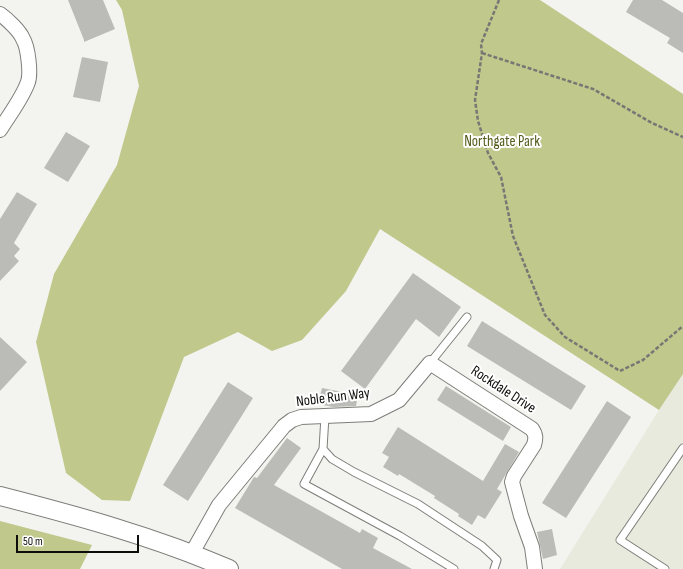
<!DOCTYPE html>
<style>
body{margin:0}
#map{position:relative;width:683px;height:569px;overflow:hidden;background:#f3f4ef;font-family:"Sofia Sans Condensed",sans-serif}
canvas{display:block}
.scale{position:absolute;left:16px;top:535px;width:123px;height:18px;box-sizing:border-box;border:2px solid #0d0d0b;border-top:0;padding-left:5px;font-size:12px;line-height:14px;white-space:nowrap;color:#0d0d0b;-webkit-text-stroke:3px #fff;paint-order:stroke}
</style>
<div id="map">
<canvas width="683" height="569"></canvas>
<div class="scale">50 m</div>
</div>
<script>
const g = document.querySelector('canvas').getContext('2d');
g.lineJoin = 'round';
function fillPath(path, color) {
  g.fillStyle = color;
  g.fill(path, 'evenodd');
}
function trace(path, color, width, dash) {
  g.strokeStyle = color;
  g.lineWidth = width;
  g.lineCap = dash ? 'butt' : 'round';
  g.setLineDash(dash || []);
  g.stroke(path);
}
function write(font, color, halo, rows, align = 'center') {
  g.font = font + ' "Sofia Sans Condensed",sans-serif';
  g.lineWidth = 4;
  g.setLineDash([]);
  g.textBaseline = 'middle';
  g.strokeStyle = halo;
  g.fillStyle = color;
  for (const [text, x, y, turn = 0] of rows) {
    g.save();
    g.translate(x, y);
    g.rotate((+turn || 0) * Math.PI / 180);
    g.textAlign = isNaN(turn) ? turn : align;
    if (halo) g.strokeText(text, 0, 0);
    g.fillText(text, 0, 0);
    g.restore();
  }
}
const built = new Path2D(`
 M 683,374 L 683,569 L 560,569 L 659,410 Z`);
const green = new Path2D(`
 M 116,0 L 540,0 L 683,94 L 683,374 L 659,410 L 380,229 L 346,291 L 302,340 L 272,351 L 238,332 L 184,357 L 130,501 L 102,500 L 66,473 L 36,342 L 54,274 L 117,165 L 139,86 L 122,10 Z
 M 0,521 L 92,545 L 80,569 L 0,569 Z`);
const building = new Path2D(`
 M 68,0 L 103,0 L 115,29 L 84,42 L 84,40 Z
 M 633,0 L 662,0 L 683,13 L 683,53 L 667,43 L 670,38 L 626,12 Z
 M 82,57 L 108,62 L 100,102 L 73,97 Z
 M 66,132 L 90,146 L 68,182 L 44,168 Z
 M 17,192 L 37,204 L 14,243 L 20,249 L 14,256 L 19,261 L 0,281 L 0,219 Z
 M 413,273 L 461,307 L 439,337 L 416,319 L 365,389 L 341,371 Z
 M 482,321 L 586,386 L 571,410 L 467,346 Z
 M 0,337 L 27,362 L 0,391 Z
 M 228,382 L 253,398 L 188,501 L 163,485 Z
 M 446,386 L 511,427 L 503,441 L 437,400 Z
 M 322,388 L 358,395 L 356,406 L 333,407 L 318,404 Z
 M 607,401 L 631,417 L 566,518 L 542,503 Z
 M 398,427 L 483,481 L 505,444 L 519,452 L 497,489 L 502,492 L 485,519 L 478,515 L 472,525 L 458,516 L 459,514 L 434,498 L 435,496 L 399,474 L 398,476 L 383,467 L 389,457 L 382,453 Z
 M 287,438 L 301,448 L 274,485 L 360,533 L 362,529 L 378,538 L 373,548 L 412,569 L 342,569 L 235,508 L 254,477 L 257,478 Z
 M 552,529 L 557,555 L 543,559 L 537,532 Z`);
const path = new Path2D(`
 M 499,0 L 481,44 L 482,53 L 475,100 L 478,121 L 488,153 L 501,177 L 513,236 L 545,315 L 565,337 L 620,371 L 643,360 L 683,326
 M 482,53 L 593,89 L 652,123 L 683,137`);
const service = new Path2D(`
 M 430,363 L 467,317
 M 325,416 L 323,449 L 332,459 L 354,472 L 418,504 L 482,546 L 497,560 L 494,569
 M 323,449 L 304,484 L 400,536 L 454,569
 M 665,569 L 620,540 L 683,448`);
const minor = new Path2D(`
 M 0,14 C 7,19 20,31 23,39 C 28,47 31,73 28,82 C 22,99 9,115 0,130
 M 192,553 L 219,505 L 284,426 L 292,420 L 301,417 L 371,414 L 399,400 L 430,363 L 532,429 C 536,435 536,438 534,445 L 514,476 L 512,482 L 521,516 L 532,547 L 535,569`);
const tertiary = new Path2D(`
 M 0,496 C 78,516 155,537 229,569`);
const parkNames = [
 ["Northgate Park",502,142]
];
const streetNames = [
 ["Rockdale Drive",503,390,33],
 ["Noble Run Way",333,398,-7]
];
fillPath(built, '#e8eade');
fillPath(green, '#c0c88c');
fillPath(building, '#bbbcb8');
trace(service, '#7d7e79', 9);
trace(minor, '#7d7e79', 16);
trace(tertiary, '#7d7e79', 20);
trace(path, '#777874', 2.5, [4, 2]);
trace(service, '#fff', 7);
trace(minor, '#fff', 14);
trace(tertiary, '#fff', 18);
write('15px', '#555b1b', '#fff', parkNames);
write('15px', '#0d0d0b', '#fff', streetNames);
</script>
